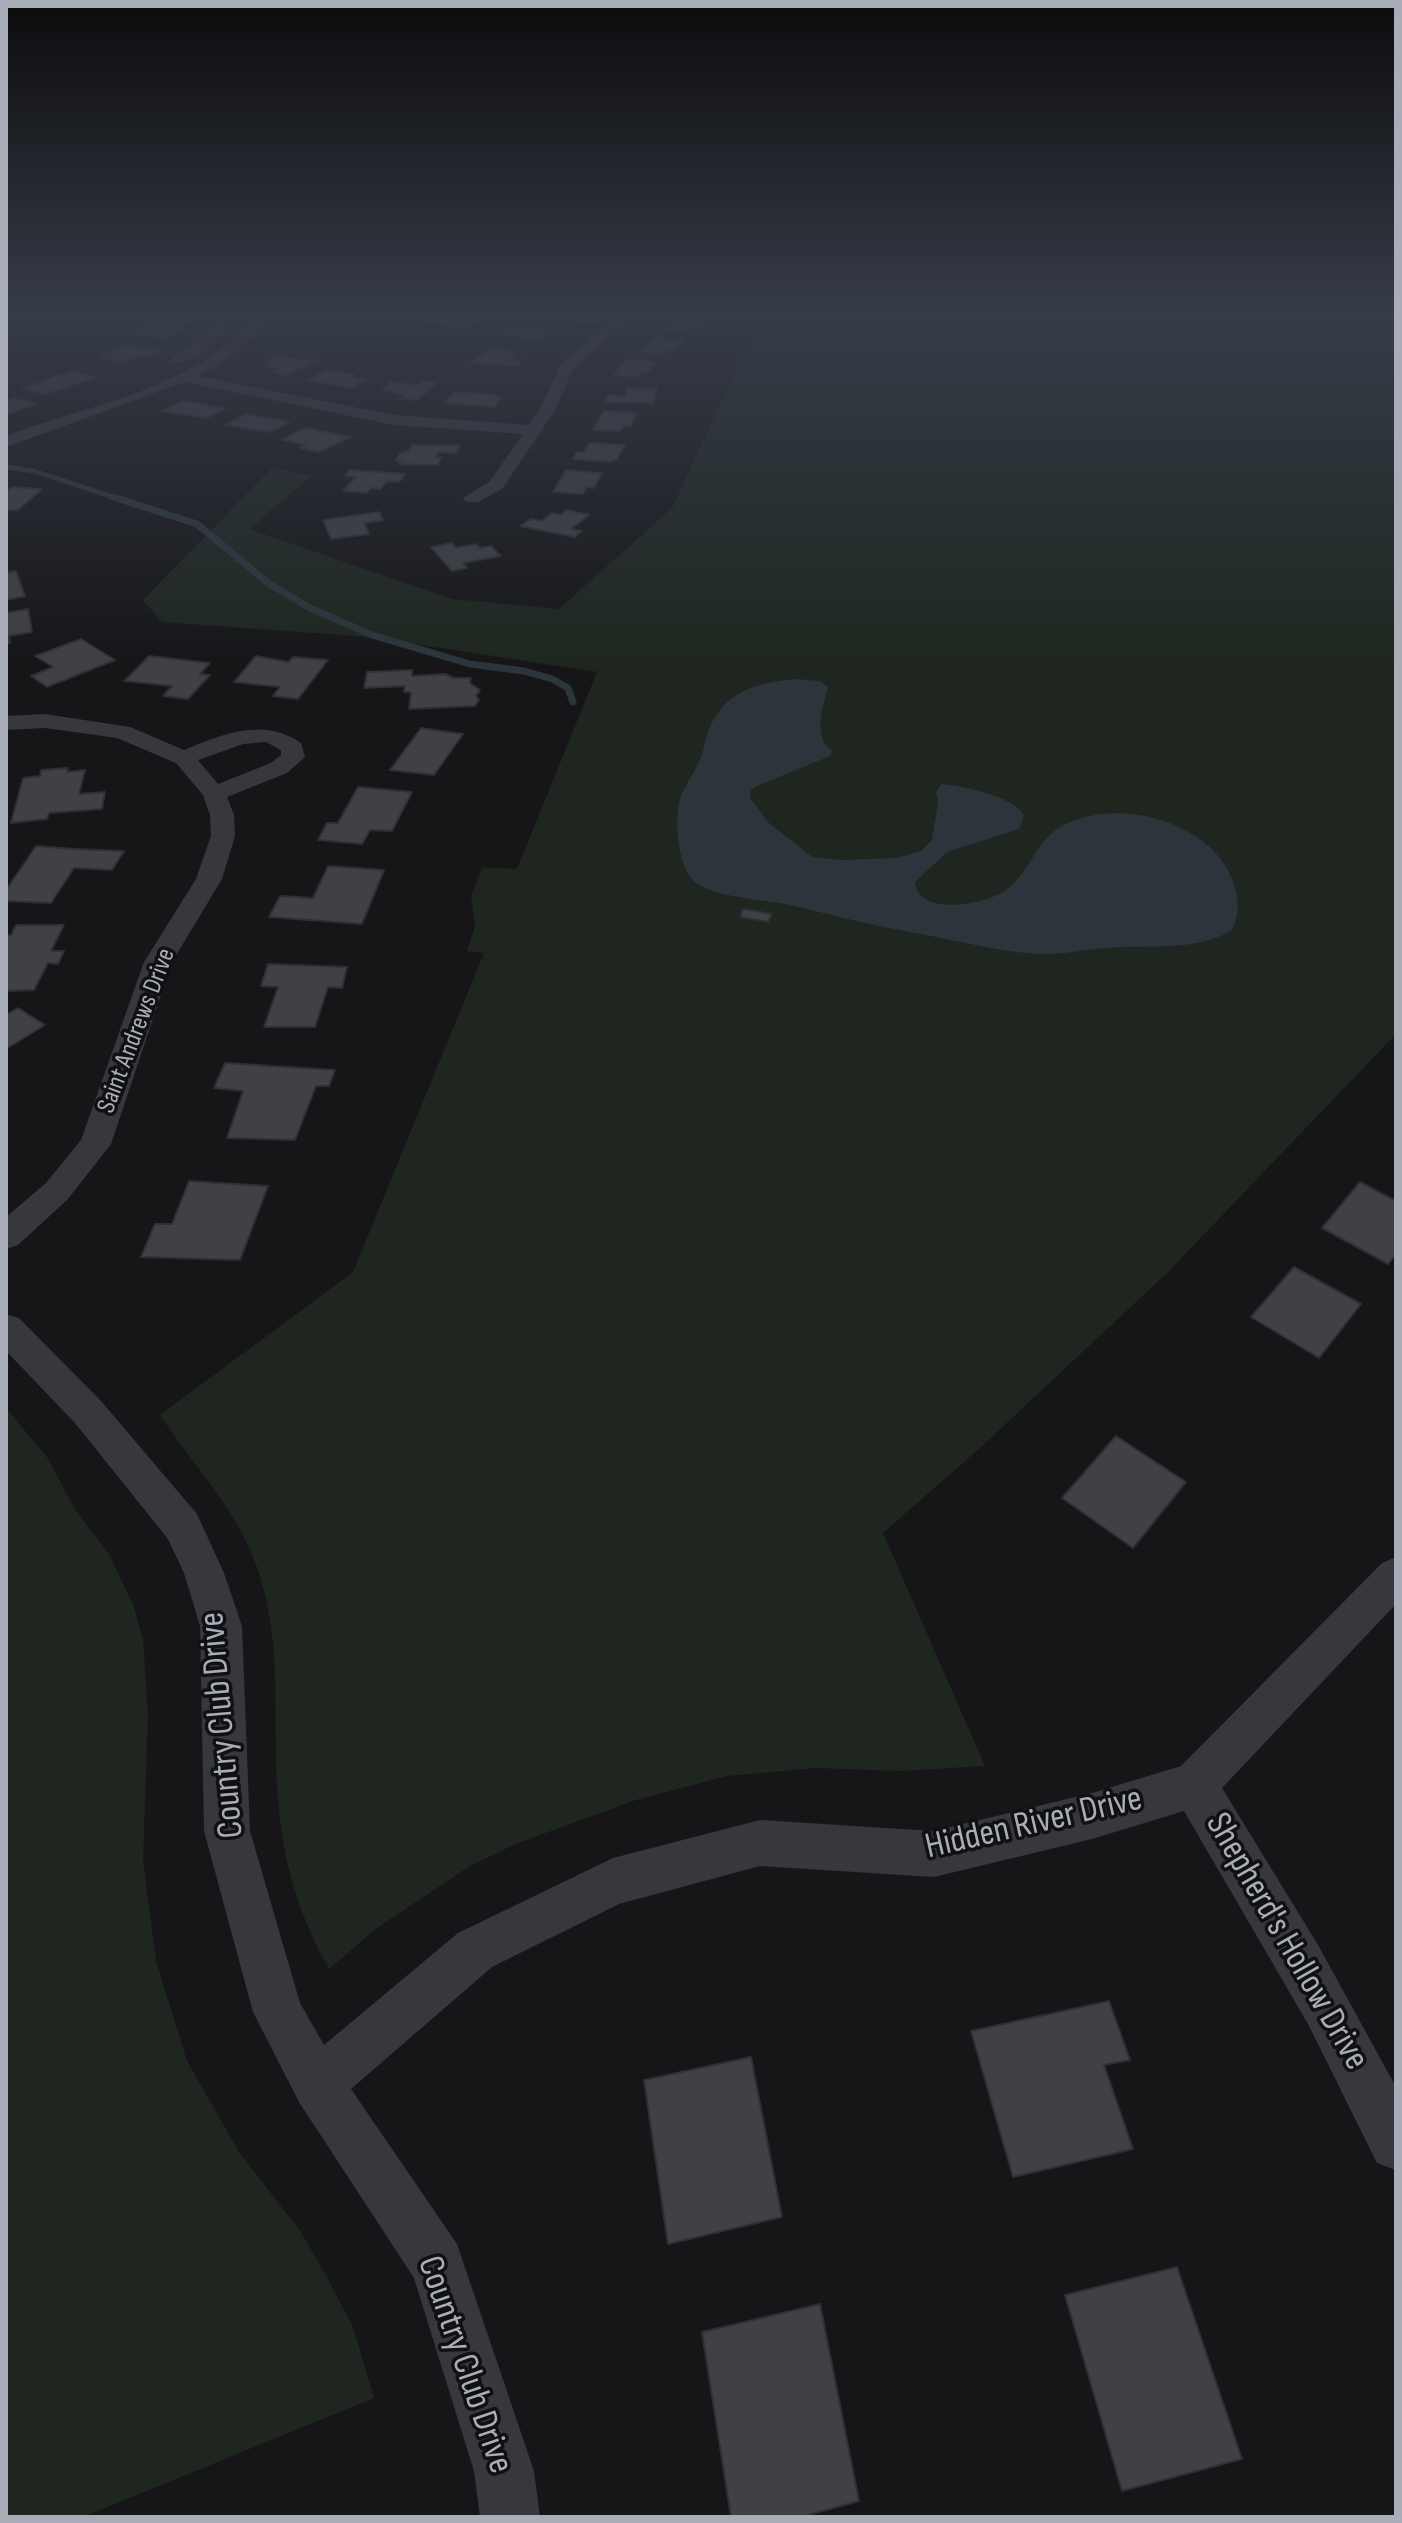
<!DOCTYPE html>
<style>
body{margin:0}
#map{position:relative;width:1402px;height:2523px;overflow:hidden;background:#161618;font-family:"Sofia Sans Condensed",sans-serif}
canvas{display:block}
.frame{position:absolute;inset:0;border:8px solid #a8adb8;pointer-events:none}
</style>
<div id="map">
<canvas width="1402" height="2523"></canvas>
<div class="frame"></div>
</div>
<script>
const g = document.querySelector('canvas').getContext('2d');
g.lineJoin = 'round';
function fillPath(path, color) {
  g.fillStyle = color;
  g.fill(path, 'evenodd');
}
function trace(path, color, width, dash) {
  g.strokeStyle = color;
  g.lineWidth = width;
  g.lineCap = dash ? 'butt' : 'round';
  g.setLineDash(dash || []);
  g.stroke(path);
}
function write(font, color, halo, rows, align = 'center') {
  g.font = font + ' "Sofia Sans Condensed",sans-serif';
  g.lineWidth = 7;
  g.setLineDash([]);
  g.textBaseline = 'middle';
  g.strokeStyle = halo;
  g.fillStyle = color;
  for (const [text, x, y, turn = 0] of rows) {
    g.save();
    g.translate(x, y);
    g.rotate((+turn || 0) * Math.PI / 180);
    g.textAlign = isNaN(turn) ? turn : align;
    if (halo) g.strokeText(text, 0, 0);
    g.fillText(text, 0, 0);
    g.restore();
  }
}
const green = new Path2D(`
 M 751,315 L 1396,315 L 1396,1034 L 1167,1273 L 980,1448 L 883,1533 L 985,1766 L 899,1771 L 816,1768 L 727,1776 L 636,1800 L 518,1843 L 470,1866 L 377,1928 L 329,1969 C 296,1911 280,1850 277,1784 C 273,1710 282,1647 259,1573 C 239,1511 195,1468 160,1415 L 353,1272 L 484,953 L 467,951 L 475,926 L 471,897 L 482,867 L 517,869 L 597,672 L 370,637 L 162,622 L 143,600 L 272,468 L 311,476 L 249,529 L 452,599 L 559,609 L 672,508 L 748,345 Z
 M 6,1408 L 47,1457 L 76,1511 L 109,1554 L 134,1607 L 143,1640 L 148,1713 L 143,1860 L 156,1961 L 187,2061 L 239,2152 L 301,2232 L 328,2279 L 353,2327 L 374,2398 L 83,2517 L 6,2517 Z`);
const water = new Path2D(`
 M 796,679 L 820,681 L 828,687 C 823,707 812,736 832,751 L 830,756 L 759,785 L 751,790 L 750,798 L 769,823 L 812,857 L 842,860 L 897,858 L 921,851 L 932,840 L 938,803 L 936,792 L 941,784 C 963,786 1013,796 1024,815 L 1019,829 L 947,852 L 915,882 C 919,918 987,904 1006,890 C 1038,865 1035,829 1085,817 C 1139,803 1216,828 1234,884 C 1239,901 1240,916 1231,931 C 1199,949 1160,946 1125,947 C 1096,947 1069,955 1040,954 C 1001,952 964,942 926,935 C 880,927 836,916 790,905 C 765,899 701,898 688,874 C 678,857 675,822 679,803 C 684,783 700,768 704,747 C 714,697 748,683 796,679 Z`);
const streamFar1 = new Path2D(`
 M 6,467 L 34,471 L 119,499`);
const stream = new Path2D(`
 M 113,497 L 197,524 L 268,583 L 310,608 L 372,635 L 470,664 L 524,671 L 552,679 L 568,688 L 573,702`);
const building = new Path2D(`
 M 160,315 L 197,320 L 183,325 L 180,328 L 186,328 L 167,338 L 128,335 Z
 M 441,315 L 455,315 L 482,320 L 467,328 L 427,322 Z
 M 677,316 L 705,318 L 697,328 L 692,327 L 688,332 L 665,330 Z
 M 513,326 L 553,332 L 538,341 L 501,333 Z
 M 656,337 L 685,340 L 674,350 L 669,349 L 664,354 L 640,351 Z
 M 125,345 L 163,350 L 151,356 L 139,355 L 125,362 L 99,358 Z
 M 492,349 L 511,351 L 509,353 L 516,354 L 511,359 L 522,360 L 517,366 L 469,363 Z
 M 277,356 L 303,360 L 317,360 L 286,375 L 271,372 L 279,369 L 266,366 L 271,364 L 264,363 Z
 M 627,359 L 657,362 L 648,373 L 642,372 L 638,377 L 613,375 Z
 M 326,370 L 355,375 L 351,377 L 366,380 L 351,388 L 308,380 Z
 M 73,371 L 96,378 L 45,394 L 22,388 Z
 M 423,381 L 436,383 L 417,400 L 400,399 L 404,395 L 382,390 L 391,382 L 419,385 Z
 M 627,388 L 657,389 L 653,403 L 605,402 L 607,395 L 625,396 Z
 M 455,392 L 487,394 L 502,397 L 494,407 L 444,403 Z
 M 14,398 L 36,404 L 6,415 L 6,401 Z
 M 184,401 L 225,409 L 206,418 L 162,411 Z
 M 604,411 L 637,413 L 630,426 L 624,426 L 620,431 L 593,430 Z
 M 246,414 L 289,422 L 270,432 L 225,425 Z
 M 305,428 L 351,437 L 319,452 L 300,448 L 306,445 L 282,440 Z
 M 590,443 L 625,445 L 617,459 L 610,462 L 573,459 L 577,452 L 584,452 Z
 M 412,445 L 459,445 L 457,453 L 438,452 L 436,458 L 441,457 L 438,465 L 399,464 L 401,461 L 396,461 L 399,454 L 410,450 Z
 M 350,470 L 405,474 L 399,482 L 387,481 L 380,489 L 371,488 L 367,493 L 343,491 L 356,477 L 345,476 Z
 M 566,470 L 602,473 L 594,488 L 587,487 L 583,494 L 553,492 Z
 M 12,487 L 42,489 L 18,510 L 6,510 L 6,492 Z
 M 566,510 L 589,515 L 571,529 L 582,531 L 575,537 L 520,526 L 531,519 L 542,521 L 552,513 L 560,515 Z
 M 379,512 L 383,520 L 364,523 L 369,534 L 331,539 L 323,520 Z
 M 452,543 L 456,548 L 476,544 L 480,548 L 491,546 L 501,556 L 463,563 L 467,568 L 452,571 L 431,547 Z
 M 16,571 L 25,596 L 6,600 L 6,573 Z
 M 28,609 L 32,632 L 9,636 L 10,643 L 6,644 L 6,613 Z
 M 81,639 L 115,660 L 47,687 L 31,676 L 53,667 L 35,656 Z
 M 149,656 L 210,663 L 200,674 L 210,675 L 188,699 L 163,696 L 172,686 L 124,681 Z
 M 256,656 L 288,662 L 293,657 L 328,660 L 298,699 L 273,696 L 280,687 L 234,682 Z
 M 412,670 L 412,676 L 445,674 L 454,678 L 471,678 L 470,683 L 480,690 L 476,696 L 479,700 L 475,706 L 409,709 L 411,692 L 404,692 L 405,686 L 364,688 L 367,672 Z
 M 421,728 L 463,734 L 434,775 L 390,770 Z
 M 68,768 L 67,772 L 85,770 L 79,794 L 105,792 L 102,809 L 49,813 L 47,819 L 11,823 L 23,778 L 40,776 L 41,770 Z
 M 358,787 L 412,792 L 392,831 L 370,830 L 362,844 L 318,840 L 327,823 L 338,823 Z
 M 36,846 L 74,849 L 124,851 L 112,870 L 74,868 L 51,903 L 6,901 L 6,890 Z
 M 328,866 L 384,870 L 362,924 L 269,917 L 280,896 L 313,898 Z
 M 743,909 L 772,914 L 768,922 L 740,917 Z
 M 16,925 L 64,925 L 51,951 L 64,951 L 58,964 L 48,963 L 34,990 L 6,991 L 6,935 L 11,935 Z
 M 268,964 L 347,967 L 342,988 L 328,987 L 315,1027 L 264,1027 L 278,987 L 261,986 Z
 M 18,1008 L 45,1025 L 6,1049 L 6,1015 Z
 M 225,1063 L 335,1070 L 329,1086 L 316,1086 L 295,1140 L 227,1138 L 243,1091 L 214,1088 Z
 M 189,1181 L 268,1186 L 240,1260 L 141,1257 L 155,1224 L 172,1224 Z
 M 1360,1182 L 1396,1201 L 1396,1254 L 1388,1264 L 1322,1228 Z
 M 1294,1267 L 1361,1304 L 1319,1358 L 1251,1317 Z
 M 1116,1436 L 1186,1482 L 1133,1548 L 1062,1498 Z
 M 1109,2001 L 1130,2060 L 1104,2065 L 1133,2149 L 1013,2177 L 971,2031 Z
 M 751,2057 L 782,2217 L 668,2244 L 644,2080 Z
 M 1177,2267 L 1242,2459 L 1122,2491 L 1065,2295 Z
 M 820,2304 L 859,2501 L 801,2517 L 731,2517 L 702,2332 Z`);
const street = new Path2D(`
 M 220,315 L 234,315 C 224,335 197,366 173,362 L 173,356 L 202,338 Z
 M 256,315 L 270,315 C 250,343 228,360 198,376 L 394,415 L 529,425 L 540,409 L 561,364 L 608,324 L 552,319 L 545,315 L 634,315 L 573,369 L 556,409 L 502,489 L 478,502 L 466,502 L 463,498 L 490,481 L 523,434 L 394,425 L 185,382 L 6,447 L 6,436 C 87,405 202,387 256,315 Z
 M 45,714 L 130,727 L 184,750 C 223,734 263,717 301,743 L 305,757 L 287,773 L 227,797 L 234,815 L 235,836 L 222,879 L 172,962 L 111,1144 L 68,1199 L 18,1245 L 6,1249 L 6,1217 L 46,1183 L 81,1140 L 144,962 L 196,879 L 211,836 L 210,815 L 203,795 L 176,763 L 117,738 L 45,728 L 6,730 L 6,716 ZM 266,742 L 281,750 L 281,755 L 271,763 L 218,784 L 198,760 L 243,744 Z
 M 6,1314 L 19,1318 L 101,1401 L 197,1514 L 224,1573 L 242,1626 L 250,1831 L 300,2003 L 324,2045 L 458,1933 L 613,1858 L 760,1820 L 934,1831 L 1092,1793 L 1181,1766 L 1382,1563 L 1396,1557 L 1396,1604 L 1222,1788 L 1318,1945 L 1396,2087 L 1396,2170 L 1377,2163 L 1308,2024 L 1184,1811 L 1092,1839 L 934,1877 L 760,1866 L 619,1904 L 492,1967 L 351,2089 L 457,2244 L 534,2471 L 540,2517 L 480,2517 L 474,2471 L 414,2278 L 299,2102 L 253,2012 L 204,1831 L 200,1626 L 184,1573 L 168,1539 L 75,1423 L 6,1351 Z`);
const farStreetnames = [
 ["Saint Andrews Drive",137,1031,-69]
];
const nearStreetnames = [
 ["Country Club Drive",223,1725,-95],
 ["Hidden River Drive",1034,1824,-13],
 ["Shepherd's Hollow Drive",1286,1942,60],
 ["Country Club Drive",464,2365,71]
];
fillPath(green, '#1e261f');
fillPath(water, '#2c353c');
trace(streamFar1, '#2c353c', 5);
trace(stream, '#2c353c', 7);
fillPath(building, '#404145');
trace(building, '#303034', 2);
fillPath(street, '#37383d');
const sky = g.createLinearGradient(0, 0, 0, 669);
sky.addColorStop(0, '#0c0c0d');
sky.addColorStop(0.47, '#363c48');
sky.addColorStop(1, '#363c4800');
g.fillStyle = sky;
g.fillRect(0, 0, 1402, 669);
write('26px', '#a8adb8', '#111113', farStreetnames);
write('36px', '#a8adb8', '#111113', nearStreetnames);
</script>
